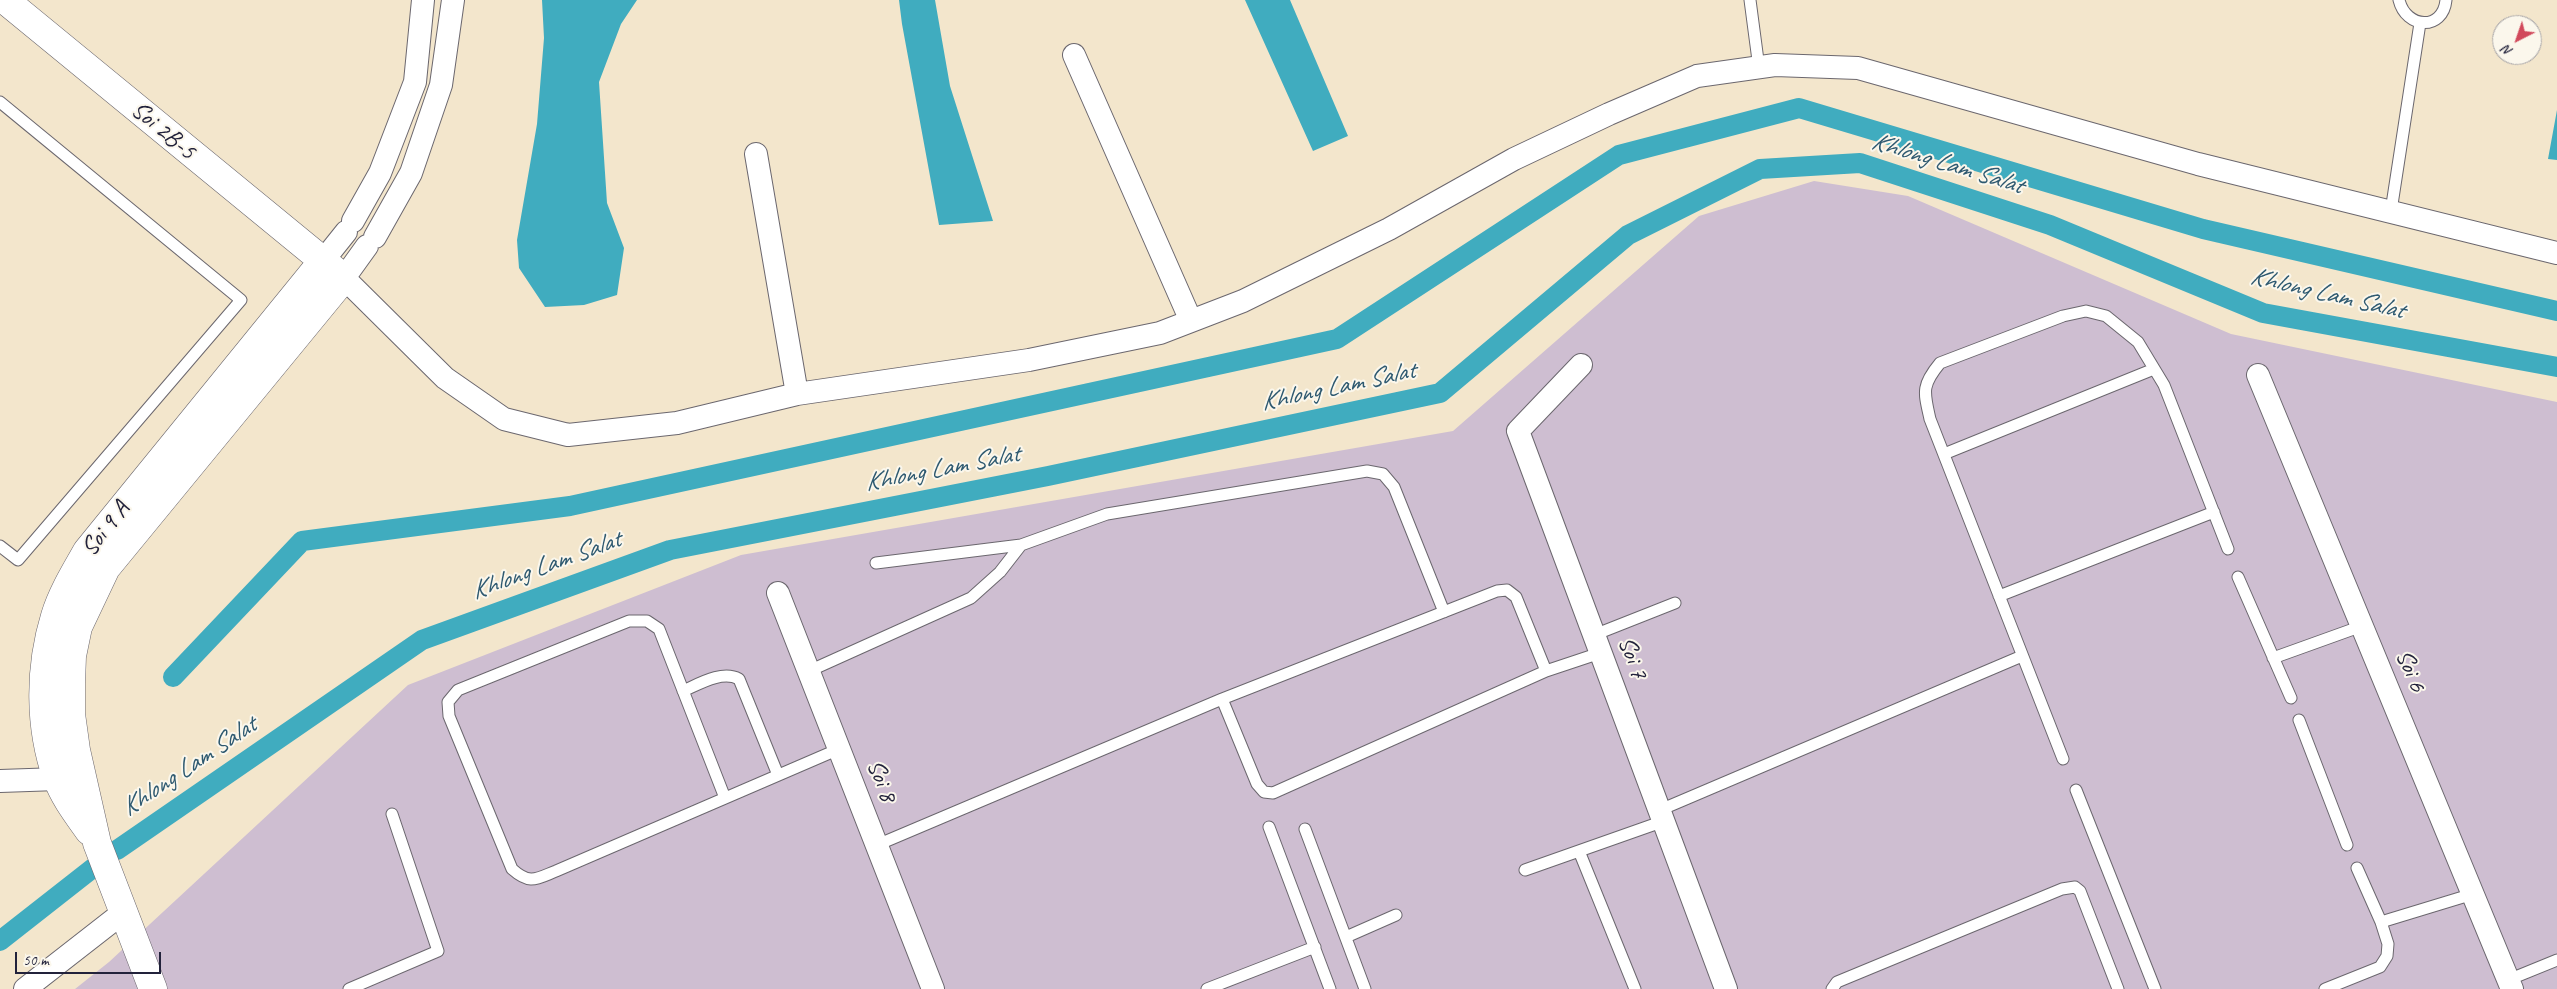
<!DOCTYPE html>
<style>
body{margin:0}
#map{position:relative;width:2557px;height:989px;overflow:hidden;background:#f3e6cc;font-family:Caveat,sans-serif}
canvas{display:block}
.north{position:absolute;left:2492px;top:15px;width:50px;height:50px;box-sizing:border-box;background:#fbf7ec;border:1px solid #a4a2a5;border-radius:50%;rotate:221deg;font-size:14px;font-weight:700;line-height:20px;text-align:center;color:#22223b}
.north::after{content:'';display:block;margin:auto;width:18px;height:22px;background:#d1495b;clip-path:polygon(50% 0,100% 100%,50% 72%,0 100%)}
.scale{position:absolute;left:15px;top:952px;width:146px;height:22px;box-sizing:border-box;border:2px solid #22223b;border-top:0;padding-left:6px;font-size:15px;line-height:18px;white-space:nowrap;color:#22223b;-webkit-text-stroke:4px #fbf7ec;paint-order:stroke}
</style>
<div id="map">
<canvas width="2557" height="989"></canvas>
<div class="north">N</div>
<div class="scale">50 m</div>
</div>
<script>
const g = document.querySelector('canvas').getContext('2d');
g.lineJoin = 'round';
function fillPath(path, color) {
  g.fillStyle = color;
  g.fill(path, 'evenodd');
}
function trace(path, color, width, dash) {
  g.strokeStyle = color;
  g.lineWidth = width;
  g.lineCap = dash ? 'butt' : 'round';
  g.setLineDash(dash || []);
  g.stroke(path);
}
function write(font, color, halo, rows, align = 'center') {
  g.font = font + ' Caveat,sans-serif';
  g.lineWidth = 4;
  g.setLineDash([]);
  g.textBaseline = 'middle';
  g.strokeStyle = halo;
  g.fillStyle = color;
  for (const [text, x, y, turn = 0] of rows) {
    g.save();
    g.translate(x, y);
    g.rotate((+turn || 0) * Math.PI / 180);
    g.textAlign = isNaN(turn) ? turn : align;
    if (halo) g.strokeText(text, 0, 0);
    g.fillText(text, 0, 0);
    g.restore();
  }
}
const industrial = new Path2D(`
 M 1814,181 L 1908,196 L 2231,334 L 2557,402 L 2557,989 L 75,989 L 109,962 L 408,685 L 741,555 L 1453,431 L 1699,216 Z`);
const water = new Path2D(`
 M 542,0 L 637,0 L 621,24 L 599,82 L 607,203 L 624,248 L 617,295 L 584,305 L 545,307 L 519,268 L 517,240 L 537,124 L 544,38 Z
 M 899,0 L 935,0 L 950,86 L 993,221 L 939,225 L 902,24 Z
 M 1245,0 L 1290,0 L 1348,136 L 1313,151 Z
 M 2557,110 L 2557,160 L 2548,159 Z`);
const canal = new Path2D(`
 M 173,677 L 302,541 L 570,506 L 1337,339 L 1619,155 L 1799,108 L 2203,229 L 2557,311
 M 117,850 L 422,640 L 670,550 L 1048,476 L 1440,393 L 1628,235 L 1760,169 L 1860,163 L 2050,225 L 2263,313 L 2557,367
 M 0,941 L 93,868`);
const service = new Path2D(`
 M 1750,0 L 1759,68
 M 2399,0 C 2406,29 2443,31 2446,0
 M 0,102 L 241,300 L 18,560 L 0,546
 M 2391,211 L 2420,23
 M 1944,454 L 2154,369
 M 876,563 L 1021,545
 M 2238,577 L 2291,698
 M 1999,596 L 2214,512
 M 1594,635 L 1675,603
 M 2273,658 L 2362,626
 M 809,671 L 971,598 L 1000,572 L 1021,545 L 1107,514 L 1367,471 L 1383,474 L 1394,487 L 1444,612
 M 683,691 C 699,684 722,670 739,679 L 778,775
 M 1222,699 L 1257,784 L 1264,792 L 1273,793 L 1546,671 L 1600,653
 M 2299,720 L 2347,845
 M 2063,759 L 1930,419 C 1924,392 1921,386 1940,363 L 2063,316 L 2086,311 L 2106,316 L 2138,342 L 2164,385 L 2228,549
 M 2076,790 L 2155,989
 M 725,798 L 659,629 L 647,621 L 629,621 L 458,690 L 448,702 L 449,716 L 512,869 C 530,885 536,879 556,871 L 839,749
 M 1660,810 L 2022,656
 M 1269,827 L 1330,989
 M 1305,829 L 1365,989
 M 877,845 L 1222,699 L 1497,591 L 1507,590 L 1516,597 L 1546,671
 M 1579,851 L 1635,989
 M 2357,868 L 2381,922 L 2473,894
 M 1525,870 L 1664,821
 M 1346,937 L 1396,915
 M 2508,980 L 2557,960
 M 349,989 L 438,951 L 392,814
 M 1207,989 L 1315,947
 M 1832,989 L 1837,982 L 2062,889 L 2075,887 L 2080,891 L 2118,989
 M 2325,989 L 2380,967 L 2387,956 L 2388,944 L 2381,922`);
const minor = new Path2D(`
 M 1074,55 L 1191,321
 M 756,154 L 797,394
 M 353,221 L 380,173 L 415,82 L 423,0
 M 375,237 L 411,173 L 441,85 L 453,0
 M 367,246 L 344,278 L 445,378 L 504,419 L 568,435 L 677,423 L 797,394 L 1029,360 L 1160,333 L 1243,301 L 1389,229 L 1514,159 L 1609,114 L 1697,76 L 1775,65 L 1858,68 L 2198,164 L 2557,253
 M 322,262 L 346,232
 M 1581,365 L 1518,431 L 1726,989
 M 2258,375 L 2512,989
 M 778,593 L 933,989
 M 0,781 L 58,779
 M 25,989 L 125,911`);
const tertiary = new Path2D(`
 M 5,0 L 344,278 L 106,568 L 78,627 L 72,656 L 71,683 L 71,714 L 76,750 L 97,843 L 153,989
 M 89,831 C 77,814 64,797 57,778 C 39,727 39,668 55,616 C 62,593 75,572 87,551 L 322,262`);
const streetNames = [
 ["Soi 2B-5",163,131,40],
 ["Soi 9 A",106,529,-52],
 ["Soi 7",1632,658,70],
 ["Soi 6",2410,671,68],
 ["Soi 8",881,781,69]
];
const waterNames = [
 ["Khlong Lam Salat",1947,164,17],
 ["Khlong Lam Salat",2327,294,13],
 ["Khlong Lam Salat",1338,387,-12],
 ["Khlong Lam Salat",942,469,-11],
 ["Khlong Lam Salat",546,566,-20],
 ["Khlong Lam Salat",189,767,-34]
];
fillPath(industrial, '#cebed1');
fillPath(water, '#40acbf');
trace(canal, '#40acbf', 20);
trace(service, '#6b676e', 13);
trace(minor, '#6b676e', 24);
trace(tertiary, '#6b676e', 29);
trace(service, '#fff', 11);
trace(minor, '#fff', 22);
trace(tertiary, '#fff', 28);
write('25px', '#22223b', '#fbf7ec', streetNames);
write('italic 26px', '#2e5970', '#fbf7ec', waterNames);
</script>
